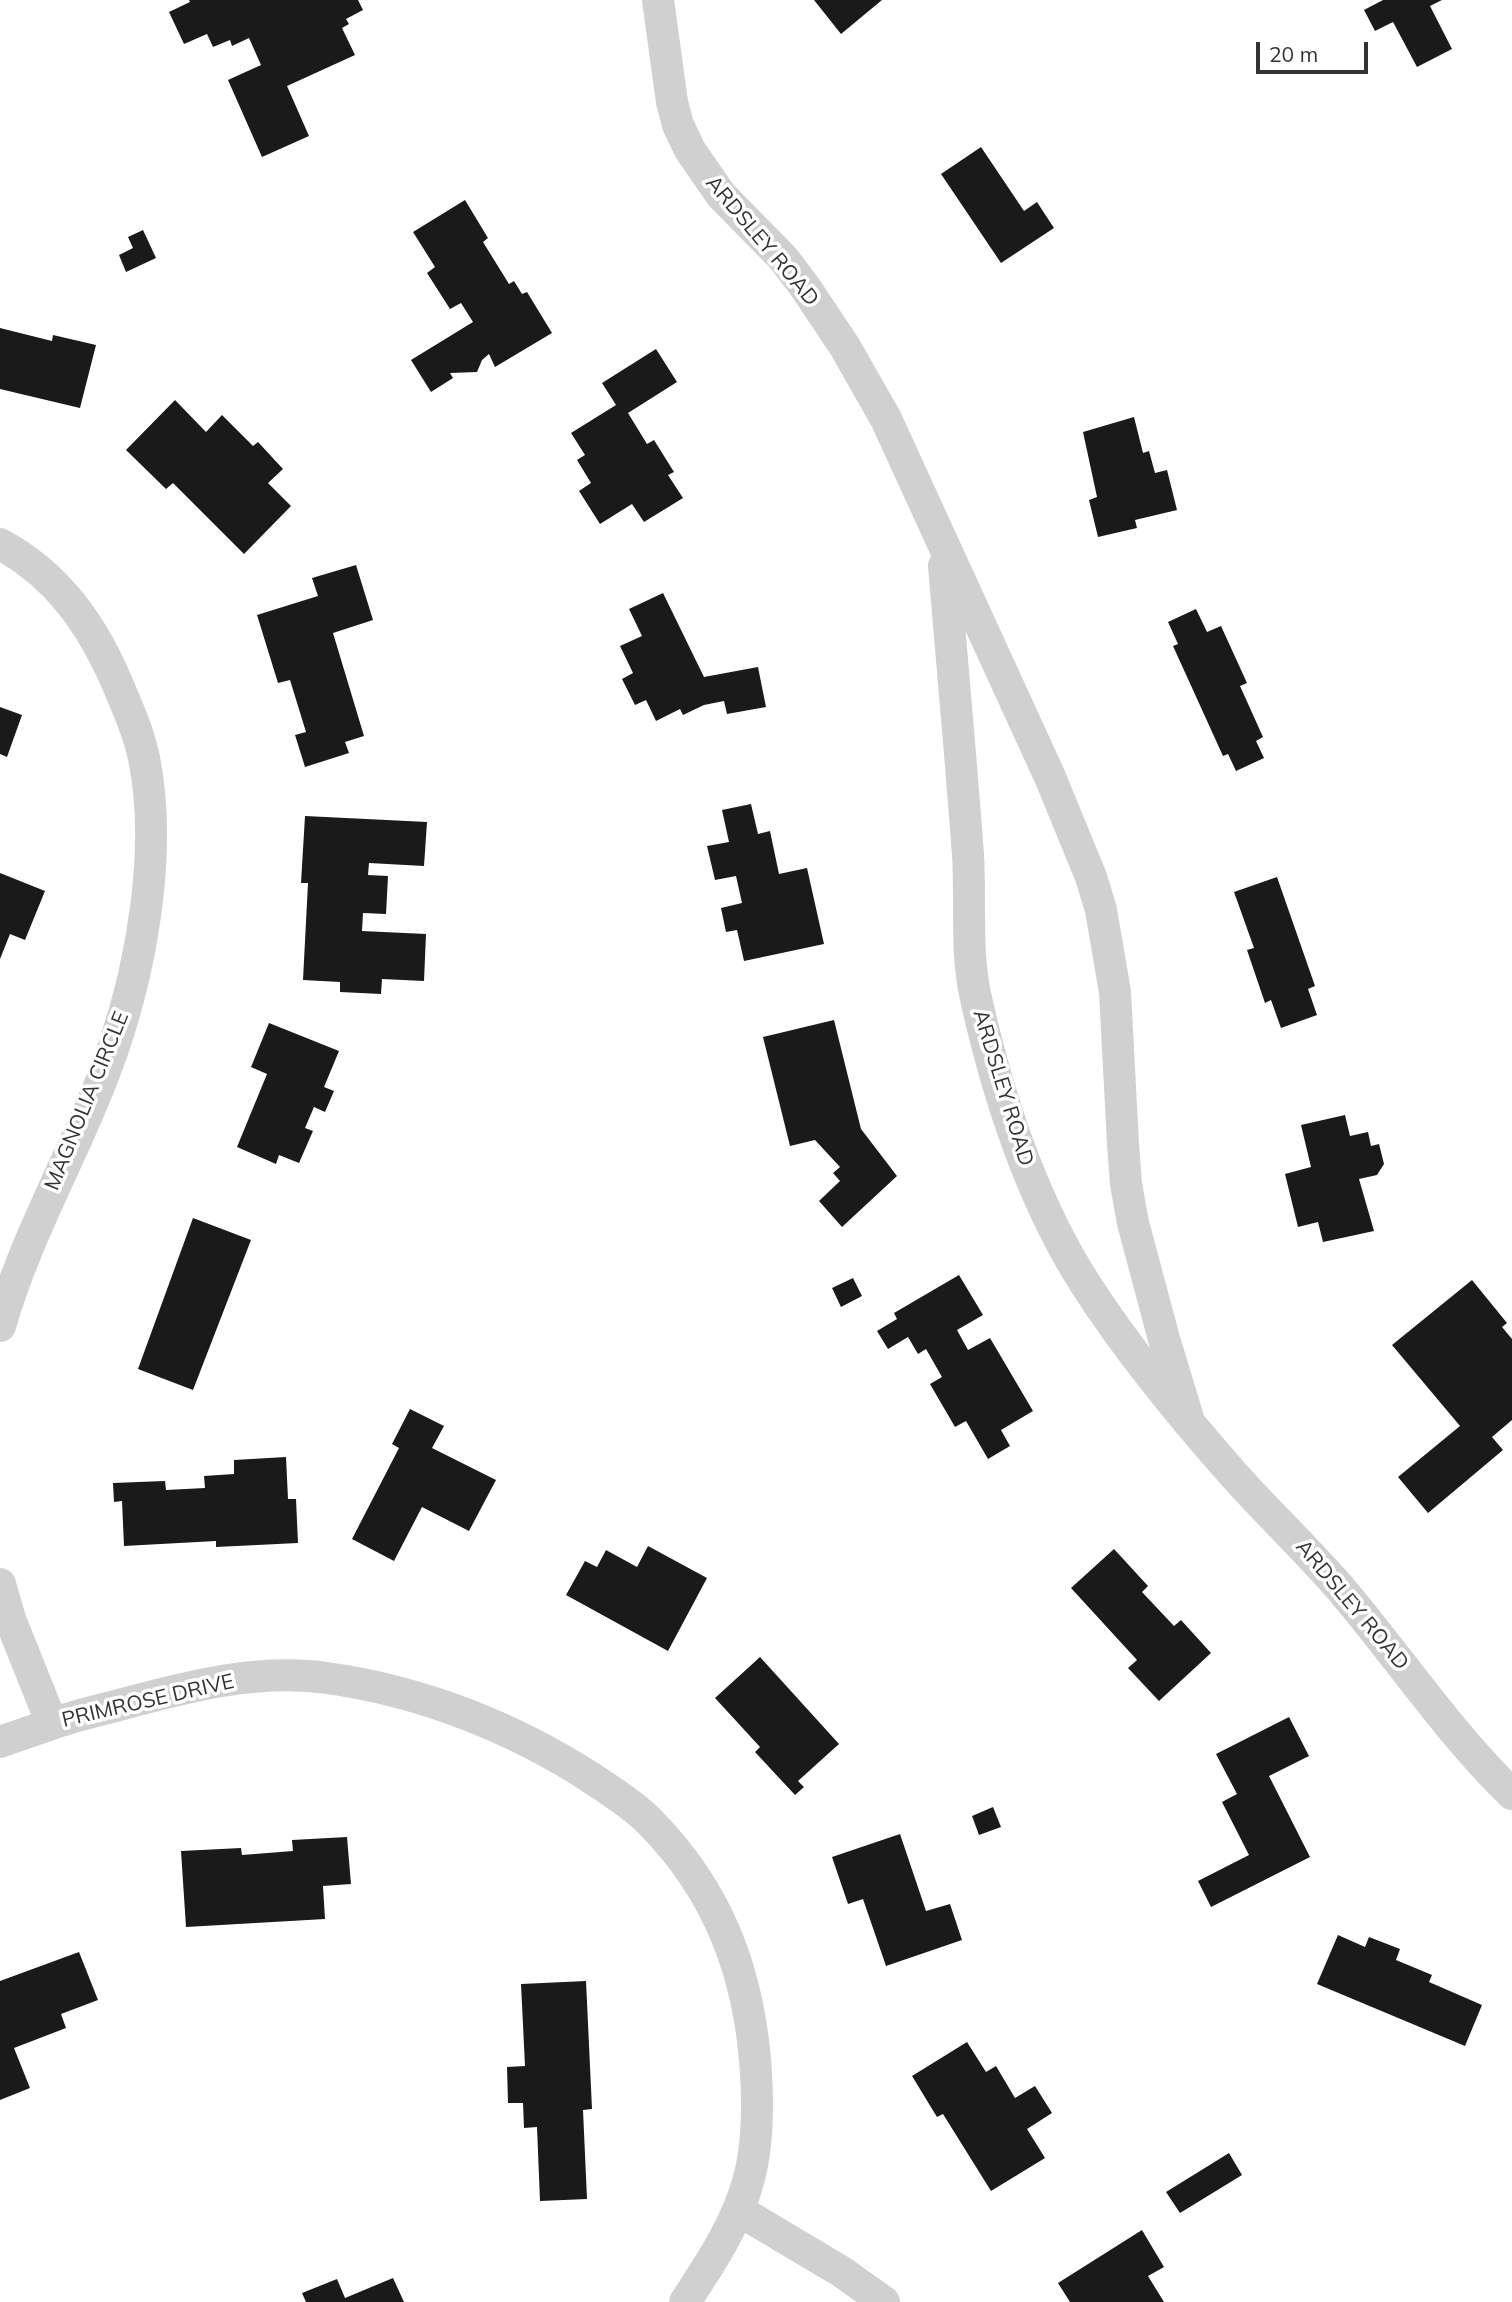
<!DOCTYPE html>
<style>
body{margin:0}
#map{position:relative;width:1512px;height:2302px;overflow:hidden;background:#fff;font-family:Mulish,sans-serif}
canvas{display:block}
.scale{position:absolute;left:1256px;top:42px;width:112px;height:32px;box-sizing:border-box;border:4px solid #333;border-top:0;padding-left:9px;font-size:21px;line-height:24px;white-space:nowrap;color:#333;-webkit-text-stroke:5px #fff;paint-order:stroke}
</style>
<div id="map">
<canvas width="1512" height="2302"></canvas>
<div class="scale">20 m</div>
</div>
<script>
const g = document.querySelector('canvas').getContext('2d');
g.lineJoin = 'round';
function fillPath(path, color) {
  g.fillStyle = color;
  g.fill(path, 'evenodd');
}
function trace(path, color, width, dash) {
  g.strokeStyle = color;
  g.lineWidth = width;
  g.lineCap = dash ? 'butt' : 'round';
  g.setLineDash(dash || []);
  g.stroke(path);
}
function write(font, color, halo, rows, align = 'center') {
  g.font = font + ' Mulish,sans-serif';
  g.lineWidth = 7;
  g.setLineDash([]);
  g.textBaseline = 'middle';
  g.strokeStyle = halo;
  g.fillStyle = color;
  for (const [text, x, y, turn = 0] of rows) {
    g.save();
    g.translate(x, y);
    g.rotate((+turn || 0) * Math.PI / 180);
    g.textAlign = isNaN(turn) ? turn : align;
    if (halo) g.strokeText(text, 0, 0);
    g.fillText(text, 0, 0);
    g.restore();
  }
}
const building = new Path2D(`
 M 189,0 L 358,0 L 363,10 L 346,19 L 349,24 L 342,28 L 355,55 L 287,86 L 309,136 L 262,157 L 228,80 L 261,65 L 249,38 L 232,46 L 230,40 L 213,47 L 207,34 L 184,44 L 169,12 L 190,2 Z
 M 814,0 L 882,0 L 841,34 Z
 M 1383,0 L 1442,0 L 1430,6 L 1452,49 L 1417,67 L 1393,22 L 1375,31 L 1364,10 Z
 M 981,147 L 1024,211 L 1037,202 L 1054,228 L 1001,263 L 941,174 Z
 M 465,200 L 488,238 L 483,242 L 509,284 L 514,281 L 522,294 L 527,292 L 552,333 L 495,367 L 489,354 L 482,360 L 477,372 L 450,373 L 453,378 L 431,392 L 411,360 L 473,322 L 461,303 L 450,309 L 427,273 L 435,267 L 413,232 Z
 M 143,230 L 156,258 L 126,272 L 119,255 L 133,248 L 128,237 Z
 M 0,328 L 52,341 L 53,335 L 96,345 L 80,408 L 0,389 Z
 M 656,349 L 677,382 L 628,413 L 647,444 L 654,440 L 674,472 L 668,475 L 683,498 L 644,522 L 632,504 L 600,524 L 579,491 L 591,483 L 577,460 L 585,455 L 571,433 L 616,405 L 602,383 Z
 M 175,400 L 206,432 L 222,415 L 253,446 L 258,442 L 283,469 L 268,483 L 291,506 L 244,554 L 173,483 L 166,489 L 126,450 Z
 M 1134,417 L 1143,453 L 1149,451 L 1155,473 L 1167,470 L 1177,510 L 1135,520 L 1137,528 L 1098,537 L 1089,500 L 1097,497 L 1083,432 Z
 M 356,565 L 373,620 L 333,633 L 364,736 L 345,742 L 349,753 L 305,767 L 295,735 L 306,732 L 290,680 L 278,683 L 257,615 L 318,596 L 312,578 Z
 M 663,593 L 704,677 L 758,667 L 766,707 L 727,714 L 724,701 L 704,705 L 683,715 L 680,709 L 656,721 L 646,700 L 635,705 L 622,679 L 633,673 L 620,646 L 642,636 L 629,609 Z
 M 1196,609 L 1207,632 L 1221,626 L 1247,683 L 1240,686 L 1263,737 L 1256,741 L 1264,758 L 1236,771 L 1228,754 L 1223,756 L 1173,646 L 1178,644 L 1168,622 Z
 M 0,707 L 22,715 L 7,757 L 0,754 Z
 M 751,804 L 758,834 L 770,831 L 779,874 L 807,868 L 824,944 L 744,961 L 737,930 L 726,932 L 721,908 L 742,903 L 736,876 L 715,880 L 707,846 L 729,842 L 722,810 Z
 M 305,816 L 427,822 L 424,866 L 369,863 L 368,875 L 388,876 L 386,914 L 363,913 L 362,931 L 426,934 L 424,981 L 382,979 L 381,994 L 340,992 L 340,982 L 303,980 L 308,883 L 301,883 Z
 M 0,873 L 45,891 L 25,940 L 10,934 L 0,959 Z
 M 1277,877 L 1315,986 L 1308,989 L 1317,1015 L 1281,1028 L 1271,1000 L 1265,1003 L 1247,950 L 1254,948 L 1234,892 Z
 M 834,1020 L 861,1129 L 897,1176 L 842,1227 L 819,1201 L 840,1181 L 833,1173 L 840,1167 L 815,1140 L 790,1146 L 763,1037 Z
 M 269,1023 L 339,1051 L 324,1087 L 334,1091 L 325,1112 L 314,1107 L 305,1128 L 313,1131 L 299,1163 L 279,1155 L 276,1164 L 237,1147 L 267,1074 L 251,1067 Z
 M 1345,1115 L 1350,1136 L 1368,1132 L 1371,1146 L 1379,1144 L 1384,1164 L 1377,1175 L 1359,1179 L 1374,1231 L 1323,1242 L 1318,1222 L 1298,1227 L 1285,1174 L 1311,1167 L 1301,1125 Z
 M 193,1218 L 251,1240 L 193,1390 L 138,1369 Z
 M 959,1275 L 983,1315 L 957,1330 L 968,1350 L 990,1338 L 1033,1411 L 1001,1430 L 1010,1446 L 988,1459 L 966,1421 L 955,1427 L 930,1384 L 942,1377 L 926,1349 L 918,1354 L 908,1337 L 888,1349 L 877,1331 L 897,1319 L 894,1313 Z
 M 853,1278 L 862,1296 L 841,1307 L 832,1288 Z
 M 1472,1280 L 1507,1323 L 1502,1327 L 1512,1339 L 1512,1420 L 1492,1437 L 1503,1450 L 1428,1513 L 1398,1477 L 1460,1426 L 1392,1345 Z
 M 410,1409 L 444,1426 L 432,1448 L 496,1480 L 469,1531 L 422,1507 L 394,1561 L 352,1539 L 399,1448 L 392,1444 Z
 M 286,1457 L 288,1499 L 296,1499 L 298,1543 L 216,1547 L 216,1541 L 124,1546 L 122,1501 L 114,1502 L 113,1483 L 165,1481 L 166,1490 L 205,1488 L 204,1476 L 234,1474 L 234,1460 Z
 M 648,1546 L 707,1578 L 668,1651 L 566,1595 L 585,1561 L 597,1567 L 606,1550 L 637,1567 Z
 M 1114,1549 L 1148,1586 L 1142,1592 L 1174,1626 L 1181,1620 L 1211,1653 L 1159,1701 L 1128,1668 L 1137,1660 L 1071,1588 Z
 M 760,1657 L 839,1744 L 798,1781 L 804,1787 L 795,1795 L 755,1752 L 760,1747 L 715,1698 Z
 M 1289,1717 L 1309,1756 L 1269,1776 L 1310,1857 L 1211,1907 L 1198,1881 L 1249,1855 L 1222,1802 L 1237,1794 L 1216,1754 Z
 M 993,1807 L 1001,1827 L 979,1835 L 972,1816 Z
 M 900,1834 L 926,1911 L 950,1904 L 962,1940 L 886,1966 L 863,1899 L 848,1904 L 832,1857 Z
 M 347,1837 L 351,1884 L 323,1886 L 325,1919 L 186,1927 L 181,1851 L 241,1848 L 242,1855 L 293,1851 L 292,1840 Z
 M 1338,1935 L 1365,1947 L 1369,1937 L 1400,1949 L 1396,1960 L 1432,1975 L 1429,1982 L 1482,2005 L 1465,2046 L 1317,1984 Z
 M 79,1952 L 98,2000 L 61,2014 L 66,2028 L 14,2048 L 30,2088 L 0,2100 L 0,1981 Z
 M 586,1981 L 592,2109 L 583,2110 L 587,2199 L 540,2201 L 537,2127 L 524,2128 L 523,2103 L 508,2103 L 507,2067 L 525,2066 L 521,1984 Z
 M 967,2042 L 986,2072 L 996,2066 L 1015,2098 L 1035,2086 L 1052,2113 L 1027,2129 L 1045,2158 L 991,2191 L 943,2114 L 937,2117 L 912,2076 Z
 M 1229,2153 L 1242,2175 L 1180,2213 L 1166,2192 Z
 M 1142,2230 L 1164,2267 L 1148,2276 L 1164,2302 L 1070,2302 L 1058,2283 Z
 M 393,2278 L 404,2302 L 306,2302 L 302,2293 L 337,2279 L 345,2298 Z`);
const minor = new Path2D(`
 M 658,0 L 672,102 L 678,125 L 690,150 L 721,195 L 783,258 L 805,287 L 845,347 L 886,419 L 1050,777 L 1091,877 L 1101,910 L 1115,992 L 1123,1144 L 1126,1184 L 1133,1223 L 1164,1339 L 1188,1418
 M 0,544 C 56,574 90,622 115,678 C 126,704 138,730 144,758 C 162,847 143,960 114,1046 C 82,1141 28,1228 0,1326
 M 944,566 C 952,662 961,759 968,855 C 971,904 965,955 977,1003 C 999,1100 1032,1201 1086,1285 C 1129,1352 1181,1415 1234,1475 C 1268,1513 1306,1549 1340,1588 C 1398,1656 1448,1732 1512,1794
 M 0,1584 L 10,1619 L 52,1724 L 0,1742
 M 52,1724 C 74,1716 97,1711 119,1705 C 186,1687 257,1668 327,1678 C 421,1691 513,1727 593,1779 C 612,1792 632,1804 649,1821 C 719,1891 750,1975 756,2073 C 758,2107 758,2145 749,2178 C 738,2222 710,2264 685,2302
 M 738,2210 L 842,2272 L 884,2302`);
const streetNames = [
 ["ARDSLEY ROAD",762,241,50],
 ["ARDSLEY ROAD",1003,1088,73],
 ["MAGNOLIA CIRCLE",87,1101,-68],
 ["ARDSLEY ROAD",1352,1605,50],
 ["PRIMROSE DRIVE",148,1701,-13]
];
fillPath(building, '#1a1a1a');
trace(minor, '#d0d0d0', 32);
write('21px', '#333', '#fff', streetNames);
</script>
